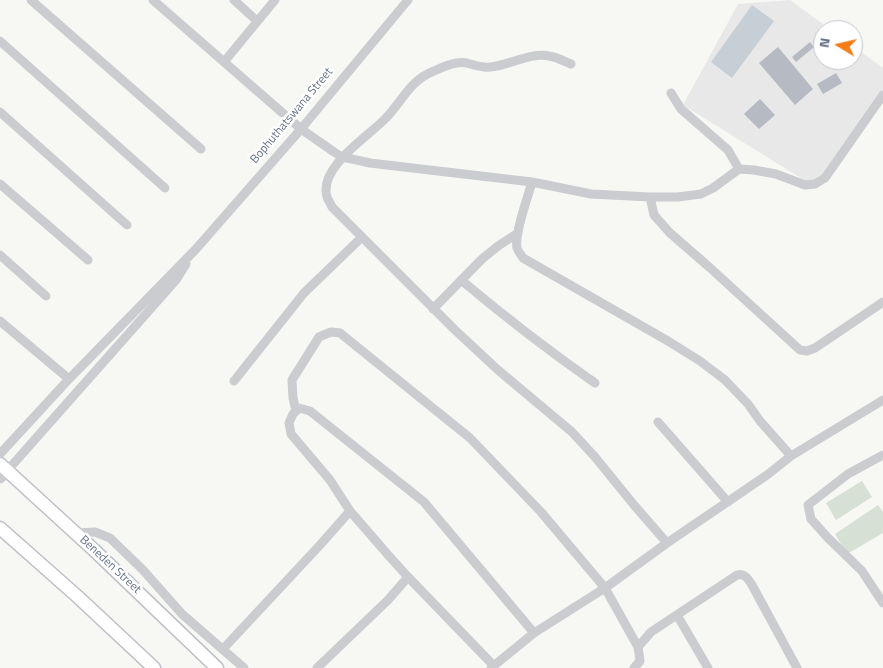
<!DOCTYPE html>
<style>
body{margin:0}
#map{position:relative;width:883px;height:668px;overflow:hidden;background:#f7f7f4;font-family:"Titillium Web",sans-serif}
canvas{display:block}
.north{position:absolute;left:813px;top:20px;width:50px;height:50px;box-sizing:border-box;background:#fff;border:1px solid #c1c5cf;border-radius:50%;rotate:279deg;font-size:14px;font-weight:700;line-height:20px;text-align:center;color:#636f88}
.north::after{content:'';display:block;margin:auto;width:18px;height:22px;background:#f47d17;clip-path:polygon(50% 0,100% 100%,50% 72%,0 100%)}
</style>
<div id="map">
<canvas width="883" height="668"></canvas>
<div class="north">N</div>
</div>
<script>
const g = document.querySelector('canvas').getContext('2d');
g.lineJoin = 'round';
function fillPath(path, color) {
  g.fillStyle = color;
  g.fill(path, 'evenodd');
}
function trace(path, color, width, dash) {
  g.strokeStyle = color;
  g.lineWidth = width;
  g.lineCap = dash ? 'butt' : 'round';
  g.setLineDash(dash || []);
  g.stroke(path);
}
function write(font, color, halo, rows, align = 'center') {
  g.font = font + ' "Titillium Web",sans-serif';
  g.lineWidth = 5;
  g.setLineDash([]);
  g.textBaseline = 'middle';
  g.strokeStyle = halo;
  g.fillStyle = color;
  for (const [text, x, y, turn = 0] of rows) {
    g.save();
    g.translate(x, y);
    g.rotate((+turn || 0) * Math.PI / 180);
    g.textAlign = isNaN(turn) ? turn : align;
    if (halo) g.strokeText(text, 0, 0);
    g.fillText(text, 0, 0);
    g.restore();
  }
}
const built = new Path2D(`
 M 790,0 L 831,30 L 823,30 L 823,60 L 853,60 L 853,46 L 883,68 L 883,90 L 817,188 L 683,105 L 738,4 Z`);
const green = new Path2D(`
 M 862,481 L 872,497 L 836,520 L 826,503 Z
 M 878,505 L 883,512 L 883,533 L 847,554 L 835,534 Z`);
const water = new Path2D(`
 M 752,5 L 774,21 L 732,78 L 711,62 Z`);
const building = new Path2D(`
 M 810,42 L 814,47 L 796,62 L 792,57 Z
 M 778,47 L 813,89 L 795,105 L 759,63 Z
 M 836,73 L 842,83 L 823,94 L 817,84 Z
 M 760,99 L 775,115 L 759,129 L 744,114 Z`);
const minor = new Path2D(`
 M 31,0 L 201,149
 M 153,0 L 301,129 L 334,152 L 342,157 L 352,159 L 370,163 L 532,182 L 591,194 L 650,197 L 678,197 L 701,194 L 713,188 L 739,169 L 754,170 L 776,174 L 805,185 L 815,184 L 825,178 L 883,95
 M 234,0 L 257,21
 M 0,41 L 165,188
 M 224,62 L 275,0
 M 571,64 C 564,61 556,57 549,56 C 530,52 508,66 490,67 C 482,68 474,65 467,63 C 456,61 445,66 434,71 C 409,81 404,99 386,118 C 369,136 318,167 327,197 C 328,200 331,204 332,207 L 455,330 L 498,370 L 572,432 L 595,457 L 634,505 L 667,543
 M 671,93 L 681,109 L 728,150 L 739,169
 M 0,112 L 127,225
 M 532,182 C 528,197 514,234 517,248 C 518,252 521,254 523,258 L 668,341 L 700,361 L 725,380 L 748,404 L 760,421 L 791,456
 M 0,184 L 88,260
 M 650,197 L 654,215 L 670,233 L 708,266 L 800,350 L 807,351 L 815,348 L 883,302
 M 0,255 L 46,296
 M 461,280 C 504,316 549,351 595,383
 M 433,309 L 482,259 L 498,246 L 518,233
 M 0,321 L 69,379
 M 234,381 L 304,293 L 362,237
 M 296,411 L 293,398 L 292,380 L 319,337 L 331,332 L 340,333 L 470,438 L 541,512 L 605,588 L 638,647 L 640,661 L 634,668
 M 658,422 L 728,502
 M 0,454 L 69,379 L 196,249 L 301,129 L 408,0
 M 883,455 L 848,474 L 808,505 L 811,519 L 828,538 L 862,571 L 883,603
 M 7,471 L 176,280 L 186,264
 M 76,533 L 95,532 L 110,538 L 143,570 L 182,614 L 244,668
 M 677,615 L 708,668
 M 638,647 L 651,632 L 737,575 C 745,573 748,579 752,585 L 797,668
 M 223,649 L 320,545 L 350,511
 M 493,665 L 408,577 L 389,556 L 350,511 L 330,480 L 291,434 L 289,423 L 293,414 L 299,408 L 310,411 L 424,502 L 534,633
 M 317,668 L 388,600 L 408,577
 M 491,668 L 534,633 L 605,588 L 667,543 L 767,475 L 791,456 L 883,400`);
const tertiary = new Path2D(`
 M 0,478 L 7,471`);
const secondary = new Path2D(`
 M 0,464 L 94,550 L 217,668
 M 0,528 L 78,597 L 154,668`);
const streetNames = [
 ["Bophuthatswana Street",292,116,-50],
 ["Beneden Street",110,565,43]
];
fillPath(built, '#e7e8e7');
fillPath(green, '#d6e0d4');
fillPath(water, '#c7cfd6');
fillPath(building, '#b6bbc3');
trace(secondary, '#bdc0c6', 15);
trace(minor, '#caccd0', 9);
trace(tertiary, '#caccd0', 11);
trace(secondary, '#fff', 12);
write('12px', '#636f88', '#fff', streetNames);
</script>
